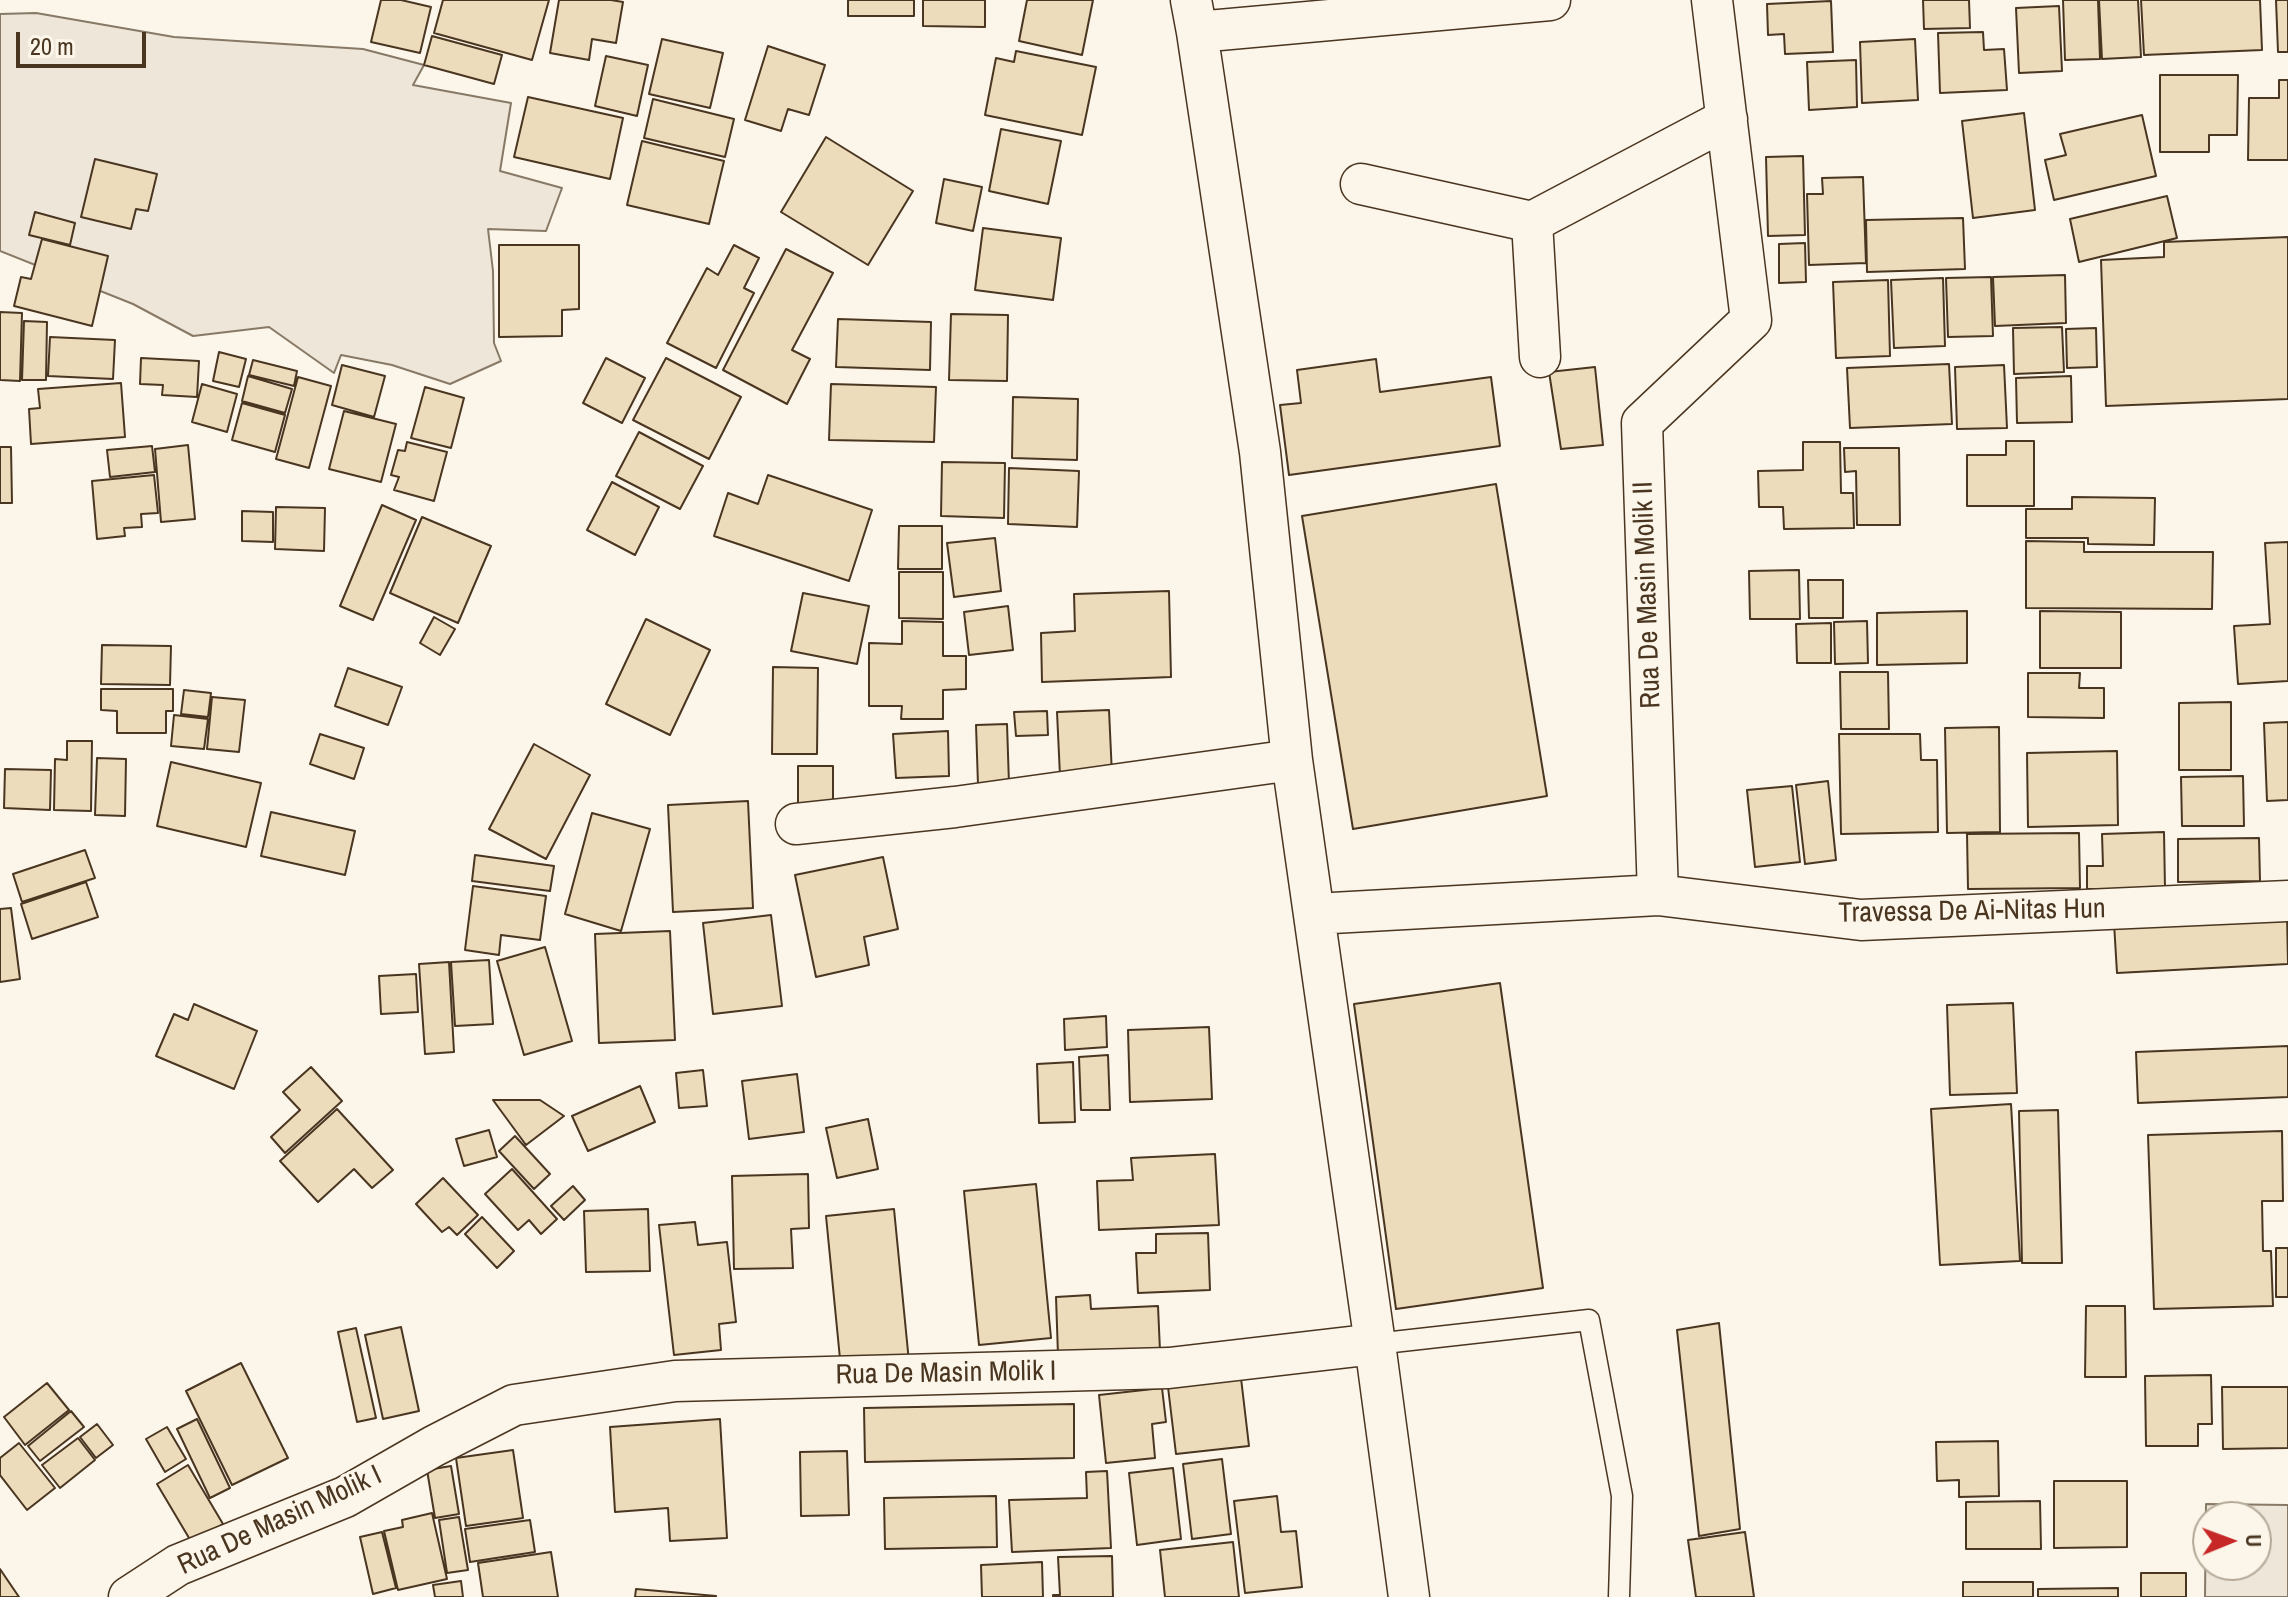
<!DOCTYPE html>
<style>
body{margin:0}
#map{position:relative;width:2288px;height:1597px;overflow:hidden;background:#fbf6e9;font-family:"Archivo Narrow",sans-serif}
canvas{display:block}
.north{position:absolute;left:2192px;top:1501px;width:80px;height:80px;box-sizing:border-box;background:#fbf6e9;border:2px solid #b4a999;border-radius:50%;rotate:89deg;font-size:22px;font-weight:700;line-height:32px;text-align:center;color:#4a3520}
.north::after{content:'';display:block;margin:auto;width:28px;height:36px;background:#c62828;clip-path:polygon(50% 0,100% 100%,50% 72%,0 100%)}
.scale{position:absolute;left:16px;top:32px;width:130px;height:36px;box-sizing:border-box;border:4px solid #4a3520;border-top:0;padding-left:10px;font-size:24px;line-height:28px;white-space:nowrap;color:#4a3520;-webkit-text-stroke:6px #fbf6e9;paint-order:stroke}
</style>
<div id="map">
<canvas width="2288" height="1597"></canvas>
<div class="north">U</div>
<div class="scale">20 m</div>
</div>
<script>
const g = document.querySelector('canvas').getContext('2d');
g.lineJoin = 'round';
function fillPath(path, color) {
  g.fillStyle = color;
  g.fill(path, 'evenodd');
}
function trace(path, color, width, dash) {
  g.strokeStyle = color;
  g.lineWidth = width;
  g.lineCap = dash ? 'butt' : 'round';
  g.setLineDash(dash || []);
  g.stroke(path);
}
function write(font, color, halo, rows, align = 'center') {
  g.font = font + ' "Archivo Narrow",sans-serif';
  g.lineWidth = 6;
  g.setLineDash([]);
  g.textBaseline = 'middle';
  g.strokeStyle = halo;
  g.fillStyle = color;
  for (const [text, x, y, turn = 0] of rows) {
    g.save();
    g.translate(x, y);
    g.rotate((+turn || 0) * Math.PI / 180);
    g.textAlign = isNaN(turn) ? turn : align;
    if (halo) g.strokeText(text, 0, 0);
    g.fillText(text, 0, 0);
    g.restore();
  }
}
const green = new Path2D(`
 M 36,13 L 174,37 L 363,49 L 424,65 L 413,85 L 511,103 L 500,171 L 562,188 L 546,231 L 488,229 L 493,271 L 494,343 L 501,361 L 450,384 L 392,365 L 341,355 L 334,373 L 269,327 L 193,336 L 133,304 L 0,251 L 0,14 Z
 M 2206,1504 L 2288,1505 L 2288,1597 L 2205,1597 ZM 2256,1517 L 2256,1565 L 2208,1565 L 2208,1517 Z`);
const building = new Path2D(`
 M 381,0 L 401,0 L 431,7 L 420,53 L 371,42 Z
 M 443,0 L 549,0 L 532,60 L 434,33 Z
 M 559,0 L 611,0 L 623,2 L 616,43 L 592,39 L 589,60 L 550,53 Z
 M 848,0 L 914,0 L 914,16 L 848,16 Z
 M 923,0 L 985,0 L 985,27 L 923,26 Z
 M 1027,0 L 1093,0 L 1082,55 L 1019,41 Z
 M 1923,0 L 1969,0 L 1970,28 L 1924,29 Z
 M 2063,0 L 2098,0 L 2100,59 L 2065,60 Z
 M 2099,0 L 2138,0 L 2141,57 L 2102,59 Z
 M 2141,0 L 2260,0 L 2262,50 L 2144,55 Z
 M 2276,0 L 2288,0 L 2288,52 L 2278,52 Z
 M 1831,1 L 1833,52 L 1785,54 L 1784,34 L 1768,35 L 1767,4 Z
 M 2059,6 L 2062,71 L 2019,73 L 2016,8 Z
 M 1983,32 L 1984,50 L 2004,49 L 2007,90 L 1940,93 L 1938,33 Z
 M 432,36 L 502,55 L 494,84 L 424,65 Z
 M 662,39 L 723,53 L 710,108 L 649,94 Z
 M 1915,39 L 1918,100 L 1862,103 L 1860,42 Z
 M 768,46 L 825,65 L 809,115 L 788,109 L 781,131 L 745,120 Z
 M 1016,51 L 1096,67 L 1082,135 L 985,115 L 996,58 L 1014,62 Z
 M 606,56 L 648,65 L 637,116 L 595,106 Z
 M 1856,60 L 1857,107 L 1809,110 L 1807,62 Z
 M 2160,75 L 2238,75 L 2237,135 L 2209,135 L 2209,152 L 2160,152 Z
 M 2279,80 L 2288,80 L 2288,160 L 2248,160 L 2249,98 L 2279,98 Z
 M 528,97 L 623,118 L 610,179 L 514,157 Z
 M 653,99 L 734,119 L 725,157 L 644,138 Z
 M 2024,113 L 2035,210 L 1973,218 L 1962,121 Z
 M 2142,115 L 2156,176 L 2054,200 L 2045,160 L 2066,155 L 2060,134 Z
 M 1001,129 L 1061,141 L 1048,204 L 989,191 Z
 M 826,137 L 913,191 L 868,265 L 781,212 Z
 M 642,141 L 724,161 L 709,224 L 627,205 Z
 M 1803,156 L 1805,235 L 1768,236 L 1766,157 Z
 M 95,159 L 157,174 L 148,211 L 136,209 L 131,229 L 81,217 Z
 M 1863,177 L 1866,263 L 1809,265 L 1807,194 L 1823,194 L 1822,178 Z
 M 944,179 L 982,187 L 973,231 L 936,223 Z
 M 2167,196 L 2177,238 L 2079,262 L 2070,219 Z
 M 35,212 L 75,223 L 70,245 L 29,235 Z
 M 1963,218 L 1965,269 L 1867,272 L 1866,220 Z
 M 983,228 L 1061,238 L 1053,300 L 975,290 Z
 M 2288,237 L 2288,399 L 2106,406 L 2101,260 L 2164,257 L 2164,242 Z
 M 42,239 L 108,256 L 92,326 L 14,306 L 21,277 L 31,279 Z
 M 1805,243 L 1806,282 L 1779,283 L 1779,244 Z
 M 499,245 L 579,245 L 579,309 L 562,310 L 562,336 L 499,337 Z
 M 734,245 L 759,258 L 744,288 L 754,293 L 716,368 L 667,343 L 707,268 L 718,275 Z
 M 786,249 L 833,273 L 792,350 L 810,359 L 787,404 L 723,370 Z
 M 2065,275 L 2066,323 L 1995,326 L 1993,277 Z
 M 1991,277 L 1993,336 L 1948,337 L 1946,278 Z
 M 1943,278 L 1945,346 L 1894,348 L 1891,280 Z
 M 1888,280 L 1890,356 L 1836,358 L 1833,282 Z
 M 0,312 L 22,313 L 20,381 L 0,380 Z
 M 951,314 L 1008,315 L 1007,381 L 949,380 Z
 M 838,319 L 931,322 L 930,370 L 836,367 Z
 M 24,321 L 47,322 L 46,380 L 22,380 Z
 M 2062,327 L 2064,372 L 2014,374 L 2013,328 Z
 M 2096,328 L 2097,367 L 2067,368 L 2066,329 Z
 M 50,337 L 115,340 L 113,379 L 48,376 Z
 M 219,352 L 246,359 L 239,387 L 213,381 Z
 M 141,358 L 199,361 L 197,397 L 162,395 L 163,385 L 140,384 Z
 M 606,358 L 645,378 L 622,423 L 583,403 Z
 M 666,358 L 741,397 L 709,459 L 633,420 Z
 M 1376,359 L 1380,392 L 1491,377 L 1500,446 L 1289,475 L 1280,405 L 1301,403 L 1297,370 Z
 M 253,360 L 297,371 L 294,386 L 249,375 Z
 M 1949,364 L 1952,424 L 1850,428 L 1847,368 Z
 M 342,365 L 385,376 L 374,417 L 332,405 Z
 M 2004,365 L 2007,428 L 1957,429 L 1955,367 Z
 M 1595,367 L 1603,445 L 1561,449 L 1549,372 Z
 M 248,376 L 292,389 L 285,413 L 242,401 Z
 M 2071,376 L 2072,422 L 2017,423 L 2016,378 Z
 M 298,377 L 331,386 L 309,468 L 276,459 Z
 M 121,383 L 125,437 L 31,444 L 29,409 L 40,408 L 38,389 Z
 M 202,384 L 237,394 L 227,432 L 192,422 Z
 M 831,384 L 936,387 L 934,442 L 829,440 Z
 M 425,387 L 464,398 L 451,448 L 411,438 Z
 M 1013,397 L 1078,399 L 1077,460 L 1012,458 Z
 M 242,403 L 285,415 L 275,452 L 232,440 Z
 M 344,411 L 396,424 L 381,482 L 329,469 Z
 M 639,432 L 703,466 L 680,509 L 616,476 Z
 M 2006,441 L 2034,441 L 2034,506 L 1967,506 L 1967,455 L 2006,455 Z
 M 407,442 L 447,452 L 434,501 L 394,490 L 399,477 L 391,475 L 398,450 L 405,451 Z
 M 1803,442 L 1840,442 L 1841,493 L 1853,493 L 1854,528 L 1784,529 L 1783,507 L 1759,507 L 1758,471 L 1803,470 Z
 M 188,445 L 195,519 L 161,522 L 155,449 Z
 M 152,446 L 155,472 L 110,477 L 107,450 Z
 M 0,447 L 11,447 L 12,503 L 0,503 Z
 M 1844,448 L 1899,448 L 1900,525 L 1857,525 L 1856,471 L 1845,472 Z
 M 942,462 L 1005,463 L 1004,518 L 941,516 Z
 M 1009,468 L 1079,471 L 1077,527 L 1008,524 Z
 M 154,475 L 158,513 L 141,514 L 142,527 L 124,528 L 125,536 L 97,539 L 92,481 Z
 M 768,475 L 872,510 L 849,581 L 714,536 L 728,493 L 758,504 Z
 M 612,482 L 659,507 L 635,555 L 587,530 Z
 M 1496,484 L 1547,796 L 1353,829 L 1302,516 Z
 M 2072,497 L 2155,498 L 2154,545 L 2088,544 L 2088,538 L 2026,538 L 2026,509 L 2072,509 Z
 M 382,505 L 416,520 L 373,620 L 340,606 Z
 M 276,507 L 325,508 L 324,551 L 275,549 Z
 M 242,511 L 273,512 L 273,542 L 242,541 Z
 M 422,517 L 491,546 L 458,623 L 390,593 Z
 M 899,526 L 942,526 L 942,569 L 898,569 Z
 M 995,538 L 1001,591 L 954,597 L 947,543 Z
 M 2026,541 L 2084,542 L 2084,552 L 2213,552 L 2212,609 L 2026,608 Z
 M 2288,542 L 2288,681 L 2238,684 L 2234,626 L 2270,624 L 2265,543 Z
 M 1799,570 L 1800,619 L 1750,619 L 1749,571 Z
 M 899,572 L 943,572 L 943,619 L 899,618 Z
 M 1808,580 L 1843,580 L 1843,618 L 1809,618 Z
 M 1169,591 L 1171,677 L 1042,682 L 1041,633 L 1075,631 L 1074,594 Z
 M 803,593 L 869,606 L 857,664 L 791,651 Z
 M 1008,606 L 1013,650 L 969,655 L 964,612 Z
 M 1967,611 L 1967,663 L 1877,665 L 1877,613 Z
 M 2040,611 L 2121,612 L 2121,668 L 2040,668 Z
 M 434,617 L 455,629 L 440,655 L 420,643 Z
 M 646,619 L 710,650 L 670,735 L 606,704 Z
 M 902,621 L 943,622 L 943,656 L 966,656 L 966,689 L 943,690 L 943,719 L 901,719 L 902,706 L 869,706 L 869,643 L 902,644 Z
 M 1867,621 L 1868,663 L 1835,664 L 1834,622 Z
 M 1831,623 L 1831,663 L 1797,663 L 1796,624 Z
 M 102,645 L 171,646 L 170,685 L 101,684 Z
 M 773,667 L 818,668 L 817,754 L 772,754 Z
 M 348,668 L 402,687 L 388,725 L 335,706 Z
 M 1840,672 L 1888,672 L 1889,729 L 1841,729 Z
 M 2028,673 L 2080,673 L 2079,688 L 2104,688 L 2104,718 L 2028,717 Z
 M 101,689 L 173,689 L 173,711 L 166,711 L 166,733 L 117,733 L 117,711 L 101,710 Z
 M 184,690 L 211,693 L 208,717 L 181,714 Z
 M 212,697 L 245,700 L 239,752 L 207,749 Z
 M 2231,702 L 2231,770 L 2179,770 L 2179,703 Z
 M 1109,710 L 1112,775 L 1060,776 L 1057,712 Z
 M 1047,711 L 1048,735 L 1016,736 L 1014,712 Z
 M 174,715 L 208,719 L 204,749 L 171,746 Z
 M 2288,722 L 2288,800 L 2267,801 L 2264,723 Z
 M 1007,724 L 1009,784 L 978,785 L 976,725 Z
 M 1999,727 L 2000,832 L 1947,833 L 1945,728 Z
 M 948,731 L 949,776 L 896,778 L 893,734 Z
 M 320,734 L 364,748 L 354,779 L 310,764 Z
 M 1839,734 L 1920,734 L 1921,760 L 1937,760 L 1938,832 L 1841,834 Z
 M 67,741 L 92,741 L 91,811 L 54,810 L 55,759 L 67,760 Z
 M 534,744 L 590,775 L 546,859 L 489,829 Z
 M 2117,751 L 2118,825 L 2028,827 L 2027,753 Z
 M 97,758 L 126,759 L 125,816 L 95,815 Z
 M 171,762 L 261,783 L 246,847 L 157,826 Z
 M 798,766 L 833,766 L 833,807 L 798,807 Z
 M 5,769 L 51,770 L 50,810 L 4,808 Z
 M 2243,776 L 2244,826 L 2182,826 L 2181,777 Z
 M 1828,781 L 1836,860 L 1805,864 L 1796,785 Z
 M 1792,786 L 1800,862 L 1755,867 L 1747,790 Z
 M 748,801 L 753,908 L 673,912 L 668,805 Z
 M 271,812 L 355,831 L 345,875 L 261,856 Z
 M 592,813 L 650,829 L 621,931 L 565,914 Z
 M 2164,832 L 2165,889 L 2087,889 L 2087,866 L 2103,866 L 2102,834 Z
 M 2079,833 L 2080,888 L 1968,889 L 1967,834 Z
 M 2259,838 L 2260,881 L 2178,882 L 2178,839 Z
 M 85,850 L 95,878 L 22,902 L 13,874 Z
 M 475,855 L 554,866 L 550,891 L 472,881 Z
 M 883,857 L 898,929 L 864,937 L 869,965 L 816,977 L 795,875 Z
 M 86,882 L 98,917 L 32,939 L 21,904 Z
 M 473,886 L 546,896 L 540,940 L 501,935 L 499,955 L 465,950 Z
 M 11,908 L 20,979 L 0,982 L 0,909 Z
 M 2287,914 L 2288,964 L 2117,973 L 2114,923 Z
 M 771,915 L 782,1006 L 713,1014 L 703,923 Z
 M 670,931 L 675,1040 L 599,1043 L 595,934 Z
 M 545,947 L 572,1041 L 524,1055 L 497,961 Z
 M 489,960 L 493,1024 L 455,1026 L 451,962 Z
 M 449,962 L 454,1052 L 425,1054 L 419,964 Z
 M 416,974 L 418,1012 L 381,1014 L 379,976 Z
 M 1500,983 L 1543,1288 L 1396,1309 L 1354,1004 Z
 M 2013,1003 L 2017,1093 L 1950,1095 L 1947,1005 Z
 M 194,1004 L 257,1031 L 234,1089 L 156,1056 L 174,1014 L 188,1020 Z
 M 1106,1016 L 1107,1047 L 1065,1050 L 1064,1019 Z
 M 1209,1027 L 1212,1099 L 1130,1102 L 1128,1030 Z
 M 2288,1046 L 2288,1097 L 2138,1103 L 2136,1052 Z
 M 1108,1055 L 1110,1110 L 1081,1110 L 1079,1057 Z
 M 1073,1062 L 1075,1122 L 1039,1123 L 1037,1064 Z
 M 311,1067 L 342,1101 L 285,1153 L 271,1137 L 300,1110 L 283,1092 Z
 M 703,1070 L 707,1106 L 679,1108 L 676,1073 Z
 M 797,1074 L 804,1132 L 749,1139 L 742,1081 Z
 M 640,1086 L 655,1122 L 588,1151 L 572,1116 Z
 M 493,1100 L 540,1100 L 564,1116 L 526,1145 Z
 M 2011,1104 L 2020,1261 L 1940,1265 L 1931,1109 Z
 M 337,1109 L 393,1170 L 372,1188 L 354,1169 L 318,1202 L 280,1161 Z
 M 2058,1110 L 2062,1263 L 2022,1263 L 2019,1111 Z
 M 868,1119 L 878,1169 L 837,1178 L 826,1128 Z
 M 489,1130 L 497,1157 L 464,1166 L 456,1139 Z
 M 2282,1131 L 2283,1201 L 2262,1201 L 2263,1251 L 2271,1251 L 2273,1306 L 2154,1309 L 2148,1135 Z
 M 515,1136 L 550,1174 L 534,1189 L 499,1151 Z
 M 1215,1154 L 1219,1225 L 1099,1230 L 1097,1181 L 1133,1180 L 1131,1158 Z
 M 512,1169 L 557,1219 L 541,1234 L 529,1220 L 518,1230 L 485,1194 Z
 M 808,1174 L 809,1228 L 791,1229 L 793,1268 L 734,1269 L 732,1176 Z
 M 443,1178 L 478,1215 L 457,1235 L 449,1227 L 442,1232 L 416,1204 Z
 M 1036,1184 L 1051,1338 L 979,1345 L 964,1191 Z
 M 573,1186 L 585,1200 L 564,1220 L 551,1206 Z
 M 648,1209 L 650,1271 L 586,1272 L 584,1211 Z
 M 894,1209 L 909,1362 L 841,1369 L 826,1216 Z
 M 482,1217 L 514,1251 L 497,1268 L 465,1234 Z
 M 695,1222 L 698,1245 L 727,1242 L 736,1322 L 719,1324 L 721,1350 L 674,1355 L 659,1225 Z
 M 1208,1233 L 1210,1290 L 1138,1293 L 1136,1253 L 1156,1253 L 1156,1234 Z
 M 2276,1248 L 2288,1248 L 2288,1297 L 2276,1297 Z
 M 1090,1295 L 1091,1309 L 1158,1306 L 1160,1351 L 1058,1355 L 1056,1297 Z
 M 2086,1306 L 2125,1306 L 2126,1377 L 2085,1377 Z
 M 1719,1323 L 1740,1529 L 1699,1536 L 1677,1330 Z
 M 401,1327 L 419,1411 L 383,1419 L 365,1335 Z
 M 356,1328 L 376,1418 L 357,1422 L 338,1332 Z
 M 241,1363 L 288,1458 L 232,1485 L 186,1391 Z
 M 2211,1375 L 2212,1424 L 2198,1424 L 2198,1446 L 2146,1446 L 2145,1376 Z
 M 1241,1378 L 1249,1446 L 1176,1454 L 1168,1387 Z
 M 47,1383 L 69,1410 L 25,1445 L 4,1417 Z
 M 2222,1387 L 2288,1387 L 2288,1448 L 2223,1449 Z
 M 1162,1388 L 1166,1422 L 1152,1424 L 1155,1458 L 1106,1463 L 1099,1395 Z
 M 1074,1404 L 1074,1458 L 865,1462 L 864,1408 Z
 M 71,1411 L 84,1427 L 40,1461 L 28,1446 Z
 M 197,1419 L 230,1488 L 210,1498 L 177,1429 Z
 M 720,1419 L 727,1538 L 670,1541 L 668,1508 L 615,1512 L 610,1427 Z
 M 97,1424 L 113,1445 L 96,1458 L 80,1437 Z
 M 167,1427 L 186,1459 L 165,1472 L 146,1439 Z
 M 78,1438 L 95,1460 L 60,1488 L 42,1465 Z
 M 1998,1441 L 1999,1496 L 1959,1497 L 1959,1480 L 1937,1481 L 1936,1442 Z
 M 19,1443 L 55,1488 L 27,1510 L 0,1475 L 0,1458 Z
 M 513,1450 L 523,1518 L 466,1526 L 456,1458 Z
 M 847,1451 L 849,1515 L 801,1516 L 800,1452 Z
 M 1222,1459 L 1231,1534 L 1192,1539 L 1183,1464 Z
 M 188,1465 L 223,1524 L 192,1543 L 157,1484 Z
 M 451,1466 L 459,1514 L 435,1518 L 427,1470 Z
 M 1173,1468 L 1181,1539 L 1137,1545 L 1129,1473 Z
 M 1107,1471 L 1111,1548 L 1012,1552 L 1009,1500 L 1087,1498 L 1086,1472 Z
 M 2054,1481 L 2127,1481 L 2127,1547 L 2054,1548 Z
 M 996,1496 L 997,1547 L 885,1549 L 884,1498 Z
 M 1277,1496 L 1281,1532 L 1296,1531 L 1302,1587 L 1245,1593 L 1234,1501 Z
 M 2040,1501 L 2041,1549 L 1966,1549 L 1966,1502 Z
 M 432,1513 L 447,1579 L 398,1590 L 384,1531 L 403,1527 L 402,1520 Z
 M 459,1517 L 468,1570 L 447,1573 L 439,1520 Z
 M 530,1520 L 535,1552 L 470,1562 L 465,1529 Z
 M 382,1532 L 396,1588 L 373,1594 L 360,1537 Z
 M 1745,1532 L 1754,1597 L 1696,1597 L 1688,1540 Z
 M 1233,1542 L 1239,1597 L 1165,1597 L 1160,1550 Z
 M 551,1552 L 558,1597 L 483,1597 L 478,1563 Z
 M 1112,1556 L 1113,1597 L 1053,1597 L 1053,1595 L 1060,1595 L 1058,1557 Z
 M 1042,1562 L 1043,1597 L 982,1597 L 981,1565 Z
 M 0,1569 L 19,1597 L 0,1597 Z
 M 2141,1573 L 2186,1573 L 2186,1597 L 2141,1597 Z
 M 461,1581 L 463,1597 L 435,1597 L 433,1585 Z
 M 1963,1582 L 2033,1582 L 2033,1597 L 1963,1597 Z
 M 2118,1588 L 2118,1597 L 2038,1597 L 2038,1589 Z
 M 636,1589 L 716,1596 L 716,1597 L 635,1597 Z`);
const lane = new Path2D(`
 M 1375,1344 L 1589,1320 L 1622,1496 L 1619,1597`);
const street = new Path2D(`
 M 1191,0 L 1197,32
 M 1361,184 L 1532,222
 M 1540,357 L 1532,222 L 1727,119
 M 796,824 L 955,807 L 1292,760
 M 1658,895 L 1861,920 L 2288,901
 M 1314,914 L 1658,895 L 1642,423 L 1751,320 L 1712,0
 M 1375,1344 L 1409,1597
 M 129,1597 L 178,1565 L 345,1497 L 434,1446 L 514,1405 L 675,1381 L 1169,1368 L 1375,1344 L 1292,760 L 1260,452 L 1197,32 L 1550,0`);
const streetNames = [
 ["Rua De Masin Molik II",1648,595,-92],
 ["Travessa De Ai-Nitas Hun",1972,912,-1],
 ["Rua De Masin Molik I",946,1374,-1],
 ["Rua De Masin Molik I",280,1521,-25]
];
fillPath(green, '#ede6d9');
trace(green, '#887966', 2);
fillPath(building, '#ecdcbc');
trace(building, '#4a3520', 2);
trace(lane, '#4a3520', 23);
trace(street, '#4a3520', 43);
trace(lane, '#fbf6e9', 20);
trace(street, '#fbf6e9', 40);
write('28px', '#4a3520', '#fbf6e9', streetNames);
</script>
